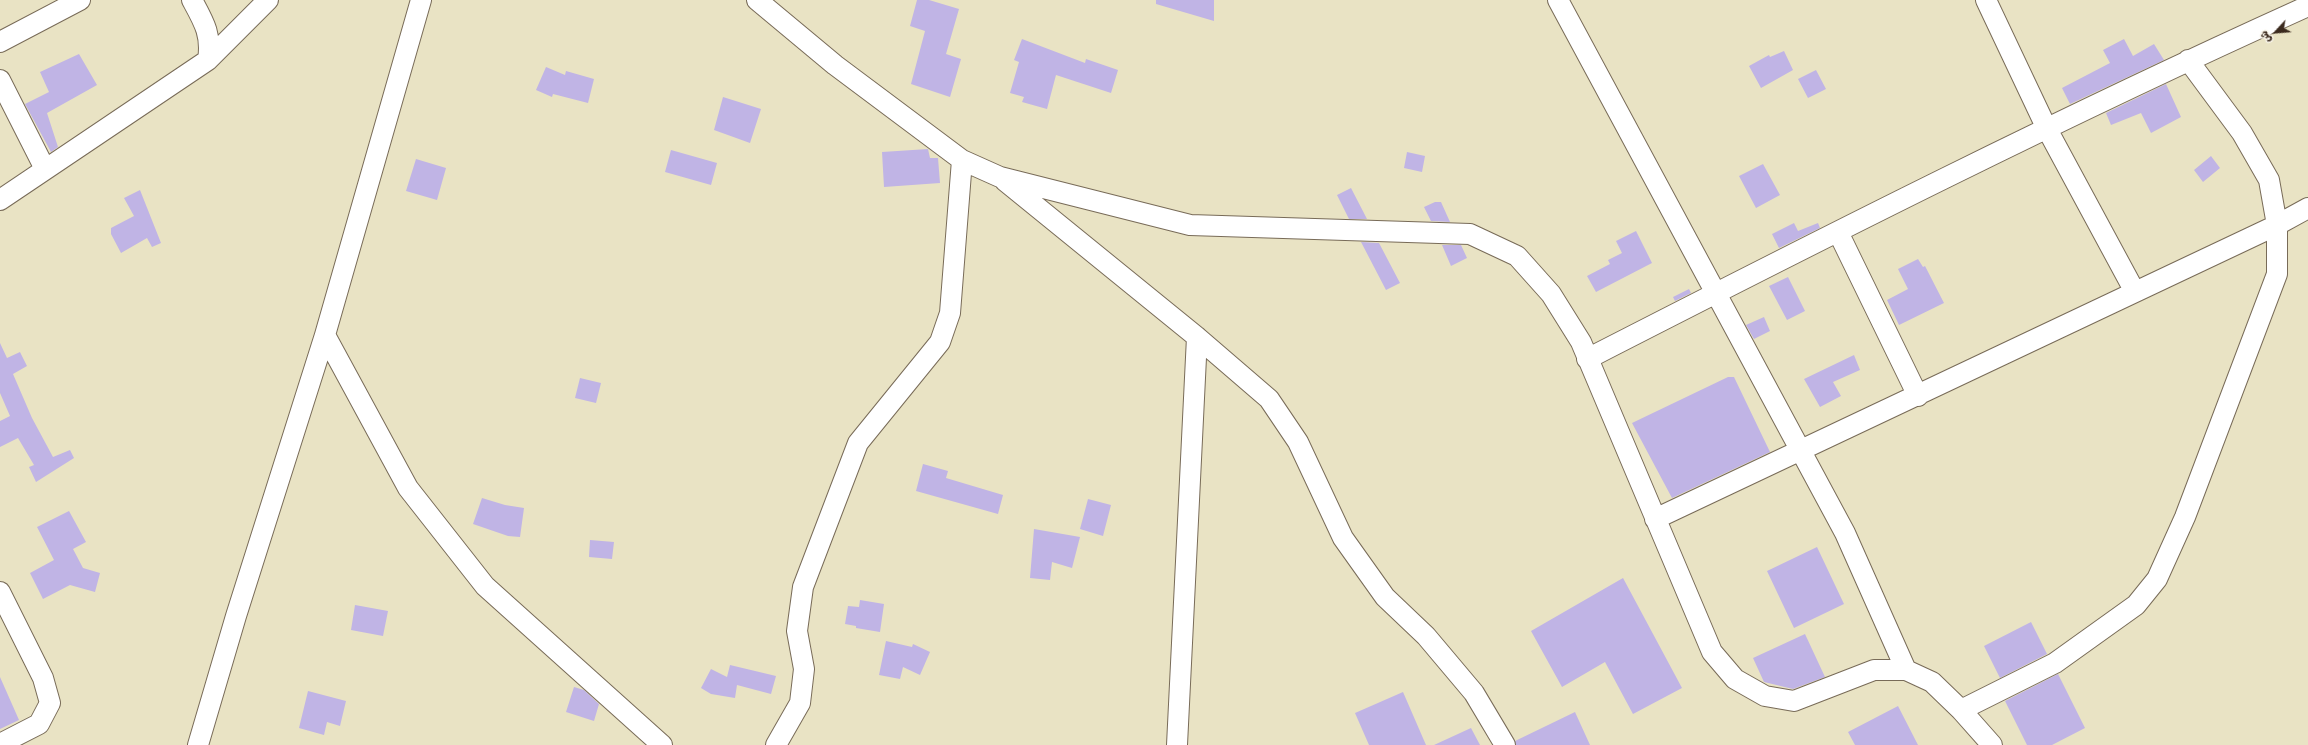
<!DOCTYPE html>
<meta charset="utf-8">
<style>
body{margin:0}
#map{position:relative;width:2308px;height:745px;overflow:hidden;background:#e9e3c4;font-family:Mali,"Playpen Sans Arabic",sans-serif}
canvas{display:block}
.north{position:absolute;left:2256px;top:12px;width:40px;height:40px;-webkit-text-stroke:3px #f7f3e8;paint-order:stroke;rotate:244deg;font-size:11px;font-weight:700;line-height:16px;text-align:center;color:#3b2a1e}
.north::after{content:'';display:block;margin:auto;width:14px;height:18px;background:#3b2a1e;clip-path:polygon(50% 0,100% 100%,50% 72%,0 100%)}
</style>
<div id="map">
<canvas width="2308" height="745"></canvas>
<div class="north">ش</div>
</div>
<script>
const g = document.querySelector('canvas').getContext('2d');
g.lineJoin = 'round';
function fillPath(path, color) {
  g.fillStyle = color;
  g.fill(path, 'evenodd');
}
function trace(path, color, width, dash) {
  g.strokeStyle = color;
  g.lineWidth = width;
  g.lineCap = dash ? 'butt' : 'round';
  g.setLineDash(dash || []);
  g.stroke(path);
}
const building = new Path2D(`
 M 917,0 L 929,0 L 959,9 L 946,54 L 961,59 L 950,97 L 911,84 L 925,31 L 910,26 Z
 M 1156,0 L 1214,0 L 1214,21 L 1156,4 Z
 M 1022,39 L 1085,63 L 1086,59 L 1118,70 L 1111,93 L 1056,75 L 1047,109 L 1022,102 L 1024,97 L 1010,93 L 1019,62 L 1014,60 Z
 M 2124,39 L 2133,56 L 2154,44 L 2164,60 L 2070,104 L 2062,88 L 2110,63 L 2103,50 Z
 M 1784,51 L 1793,70 L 1761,88 L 1749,66 L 1769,55 L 1770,57 Z
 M 79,54 L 97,85 L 47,113 L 58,147 L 51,152 L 25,104 L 49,92 L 40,72 Z
 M 546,67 L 565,75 L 566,71 L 594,79 L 588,103 L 553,94 L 552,97 L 536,90 Z
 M 1816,70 L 1826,89 L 1808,98 L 1798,79 Z
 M 2166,84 L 2181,117 L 2151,133 L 2141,113 L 2111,125 L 2106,113 Z
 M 723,97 L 761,109 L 750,143 L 714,130 Z
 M 928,149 L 930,158 L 938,158 L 940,183 L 884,187 L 882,152 Z
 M 671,150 L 717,163 L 711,185 L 665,172 Z
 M 1407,152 L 1425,156 L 1422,172 L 1404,168 Z
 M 2211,156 L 2220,168 L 2203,182 L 2194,170 Z
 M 416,159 L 446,168 L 437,200 L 406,191 Z
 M 1763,164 L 1780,195 L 1756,208 L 1739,176 Z
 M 1351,188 L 1367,219 L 1349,219 L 1337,195 Z
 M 140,190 L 161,243 L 152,247 L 147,238 L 121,253 L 111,234 L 111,228 L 134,216 L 124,198 Z
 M 1435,202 L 1441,202 L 1450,222 L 1431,221 L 1424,207 Z
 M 1794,223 L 1798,231 L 1818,223 L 1820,228 L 1779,248 L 1772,234 Z
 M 1636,231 L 1652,263 L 1596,292 L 1587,276 L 1610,264 L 1608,260 L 1622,253 L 1616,241 Z
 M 1361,242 L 1379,243 L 1400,283 L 1386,290 Z
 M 1442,245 L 1461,245 L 1467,258 L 1451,266 Z
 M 1918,259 L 1923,267 L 1925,266 L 1944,303 L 1899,325 L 1887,300 L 1908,289 L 1898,269 Z
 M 1788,277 L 1805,311 L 1787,320 L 1769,286 Z
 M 1689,289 L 1691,293 L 1675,301 L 1673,297 Z
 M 1764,317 L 1770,331 L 1754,339 L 1746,325 Z
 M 0,343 L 7,358 L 20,352 L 27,366 L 13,374 L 32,418 L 53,457 L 70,450 L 74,458 L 36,482 L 29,467 L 34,465 L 18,438 L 0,447 L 0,421 L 10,416 L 0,393 Z
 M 1854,355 L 1860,370 L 1833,382 L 1841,396 L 1820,407 L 1804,379 Z
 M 1728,377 L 1734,377 L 1770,452 L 1672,498 L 1632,423 Z
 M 580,378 L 601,383 L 596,403 L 575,398 Z
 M 923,464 L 948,471 L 946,478 L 1003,495 L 998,514 L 916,491 Z
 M 482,498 L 505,505 L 524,508 L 520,537 L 508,536 L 473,524 Z
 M 1088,499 L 1111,505 L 1103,536 L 1080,529 Z
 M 69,511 L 86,542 L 73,549 L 83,568 L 100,573 L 95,592 L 70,585 L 43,599 L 30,573 L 54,560 L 37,527 Z
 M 1034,529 L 1080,537 L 1072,568 L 1052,562 L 1050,580 L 1030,578 Z
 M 590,540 L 614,542 L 612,559 L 589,557 Z
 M 1817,547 L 1844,604 L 1794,628 L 1767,571 Z
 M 1623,578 L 1682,688 L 1633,714 L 1605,662 L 1562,687 L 1531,631 Z
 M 860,600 L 884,604 L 880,632 L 856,628 L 856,626 L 845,624 L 848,606 L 859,607 Z
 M 355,605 L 388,611 L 383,636 L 351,630 Z
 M 2031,622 L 2047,654 L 2000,678 L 1984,646 Z
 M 1805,634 L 1825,677 L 1793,689 L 1764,682 L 1753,658 Z
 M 886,641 L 912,647 L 913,644 L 930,652 L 920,675 L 903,667 L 900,679 L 879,675 Z
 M 730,665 L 776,676 L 771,694 L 737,685 L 735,698 L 711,694 L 701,688 L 711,669 L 727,677 Z
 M 2058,674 L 2085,728 L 2052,745 L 2027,745 L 2005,701 Z
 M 0,677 L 19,720 L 0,729 Z
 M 574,687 L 584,690 L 599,704 L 594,721 L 566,712 Z
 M 308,691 L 346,701 L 340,726 L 327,722 L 324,735 L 299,728 Z
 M 1403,692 L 1426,745 L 1369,745 L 1355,713 Z
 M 1898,706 L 1918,745 L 1855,745 L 1848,732 Z
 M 1575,712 L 1590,745 L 1516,745 L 1515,741 Z
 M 1471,728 L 1480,745 L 1434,745 Z`);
const minor = new Path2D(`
 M 192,0 C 204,22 212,35 208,60
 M 757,0 L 835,65 L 962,160 L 1000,177 L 1190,225 L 1470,234 L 1517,256 L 1551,294 L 1581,342 L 1712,652 L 1735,679 L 1765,696 L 1794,701 L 1874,670 L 1906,670 L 1932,682 L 1961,710 L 1992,745
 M 1558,0 L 1845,533 L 1906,670
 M 1986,0 L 2047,129 L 2135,292
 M 0,42 L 80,0
 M 0,80 L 45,169
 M 1005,181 L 1197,337 L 1269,399 L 1298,442 L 1343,538 L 1385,597 L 1426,636 L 1474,693 L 1505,745
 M 0,200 L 208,60 L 268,0
 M 1838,232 L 1918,396
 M 325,335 L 408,488 L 485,586 L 662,745
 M 1587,359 C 1825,237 2064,116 2308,6
 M 1655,519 L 2277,225 L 2308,208
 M 0,592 L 43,678 L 50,703 L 39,724 L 0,744
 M 1961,710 L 2055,663 L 2136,605 L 2157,579 L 2185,517 L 2277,274 L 2277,225 L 2269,180 L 2242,133 L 2188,60
 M 198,745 L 236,616 L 325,335 L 421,0
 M 776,745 L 800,703 L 804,669 L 797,631 L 803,587 L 858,443 L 940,342 L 950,313 L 962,160
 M 1177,745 L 1197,337`);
fillPath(building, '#c0b4e5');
trace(minor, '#786b58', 22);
trace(minor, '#fff', 20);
</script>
